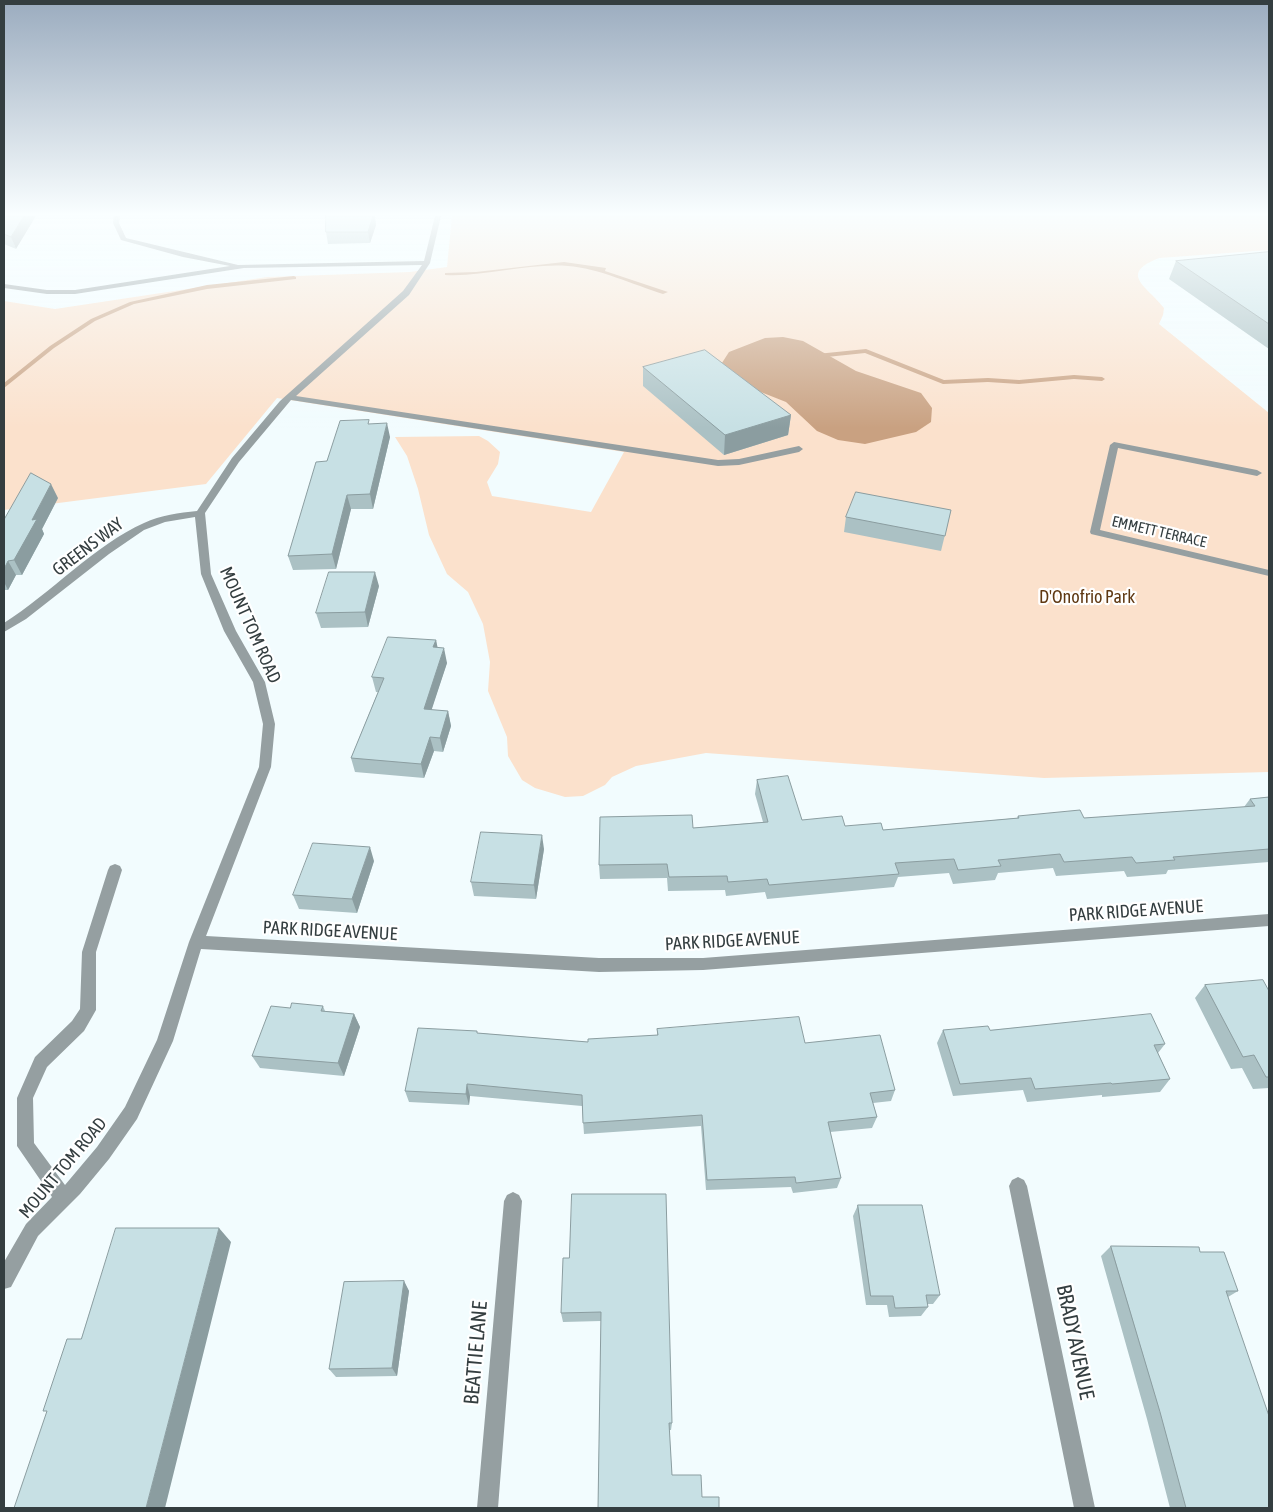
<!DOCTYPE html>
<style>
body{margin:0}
#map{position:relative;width:1273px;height:1512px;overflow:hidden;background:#f2fcfe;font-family:"Asap Condensed",sans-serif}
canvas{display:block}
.frame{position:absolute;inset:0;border:5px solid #343e40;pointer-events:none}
</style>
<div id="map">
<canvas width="1273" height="1512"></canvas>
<div class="frame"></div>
</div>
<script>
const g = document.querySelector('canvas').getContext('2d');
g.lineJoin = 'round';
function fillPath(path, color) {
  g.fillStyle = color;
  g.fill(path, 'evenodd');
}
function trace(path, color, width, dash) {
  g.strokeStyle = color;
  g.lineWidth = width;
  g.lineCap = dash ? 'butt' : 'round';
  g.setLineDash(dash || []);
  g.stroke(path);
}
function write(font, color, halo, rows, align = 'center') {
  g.font = font + ' "Asap Condensed",sans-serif';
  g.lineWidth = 4.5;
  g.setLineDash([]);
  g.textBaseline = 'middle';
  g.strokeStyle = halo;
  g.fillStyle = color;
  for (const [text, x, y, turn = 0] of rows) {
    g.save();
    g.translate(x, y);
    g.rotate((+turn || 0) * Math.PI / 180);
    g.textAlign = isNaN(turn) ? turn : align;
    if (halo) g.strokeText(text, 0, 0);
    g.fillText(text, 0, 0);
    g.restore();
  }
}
const green = new Path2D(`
 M 452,216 L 1269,216 L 1269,250 L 1159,258 C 1118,274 1147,286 1164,308 L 1163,315 L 1159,324 L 1269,413 L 1269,772 L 1044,778 L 706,753 L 636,766 L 612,777 L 605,785 L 583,796 L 565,797 L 535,788 L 522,780 L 508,756 L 507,737 L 488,691 L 490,662 L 483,624 L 468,592 L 447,574 L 429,535 L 418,489 L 407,456 L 395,437 L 479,436 L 488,441 L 500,452 L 498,464 L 487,482 L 492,496 L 591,512 L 624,452 L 277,398 L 206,484 L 4,510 L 4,301 L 55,309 L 267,277 L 410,272 L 447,267 Z`);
const water = new Path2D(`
 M 564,262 L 606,268 L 605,271 L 668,292 L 663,294 C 634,285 598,268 568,266 C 527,263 486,277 445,275 L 445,273 L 476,272 Z
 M 783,337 L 803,341 L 856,371 L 921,393 L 932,408 L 931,422 L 916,432 L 865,444 L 838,440 L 817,431 L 786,402 L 738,383 L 720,366 L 729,352 L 765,338 Z`);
const stream = new Path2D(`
 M 294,276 L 296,277 L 296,279 L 207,289 L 134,304 L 95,321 L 54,348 L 4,388 L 4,383 L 50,346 L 91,319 L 130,302 L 207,285 Z
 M 866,349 L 944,380 L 988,378 L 1019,380 L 1074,375 L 1102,377 L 1105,379 L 1102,381 L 1074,379 L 1019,384 L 988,382 L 943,384 L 865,353 L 817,358 L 814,356 L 817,354 Z`);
const minor = new Path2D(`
 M 114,216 L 120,216 L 119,223 L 126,238 L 238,265 L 424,261 L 435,216 L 441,216 L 430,263 L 409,295 L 296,396 L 718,460 L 739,459 L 799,446 L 803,449 L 799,452 L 739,465 L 718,466 L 291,400 L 239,462 L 205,513 L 211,574 L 236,631 L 265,682 L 275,724 L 271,767 L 206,936 L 599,958 L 703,958 L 1269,914 L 1269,926 L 703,970 L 599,972 L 201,949 L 173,1041 L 137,1119 L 109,1159 L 80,1194 L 38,1236 L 11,1287 L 4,1289 L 4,1262 L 26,1224 L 52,1197 L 17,1146 L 17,1098 L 35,1057 L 72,1021 L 80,1009 L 82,952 L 108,870 L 110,866 L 115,864 L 120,866 L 122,870 L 96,952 L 96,1010 L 84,1031 L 47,1067 L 33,1098 L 34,1143 L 65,1185 L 97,1147 L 125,1107 L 157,1040 L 189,942 L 259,767 L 263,724 L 253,682 L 224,631 L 201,574 L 195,517 L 165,522 L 144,530 L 109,554 L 26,619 L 4,632 L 4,623 C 50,594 96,544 144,523 C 161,515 179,513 197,511 L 232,458 L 280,401 L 403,291 L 422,265 L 244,268 L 75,294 L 47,294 L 4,288 L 4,284 L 47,290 L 75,290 L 230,266 L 183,257 L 121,240 L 113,223 Z
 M 1114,442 L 1257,470 L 1262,473 L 1257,476 L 1118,448 L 1100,530 L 1269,570 L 1269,576 L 1091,534 L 1090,532 L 1110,445 Z
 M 1018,1177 L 1024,1180 L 1027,1186 L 1095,1508 L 1074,1508 L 1009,1186 L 1012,1180 Z
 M 513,1192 L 519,1195 L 522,1201 L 498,1508 L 477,1508 L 504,1201 L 507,1195 Z`);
const wall = new Path2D(`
 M 4,216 L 16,249 L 4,244 Z
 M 376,225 L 370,243 L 328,244 L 326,232 Z
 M 1269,252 L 1269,349 L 1169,279 L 1176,261 Z
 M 643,367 L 791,415 L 788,435 L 724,455 L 643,386 Z
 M 369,424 L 390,437 L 373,509 L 351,509 L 336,569 L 293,570 L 288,556 L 327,461 Z
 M 58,498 L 42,529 L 44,534 L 22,575 L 16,575 L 8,590 L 4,590 L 4,520 Z
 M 951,510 L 941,551 L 844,532 L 846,517 Z
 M 379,586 L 368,627 L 321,628 L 316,613 Z
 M 436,640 L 437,648 L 447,663 L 431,710 L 448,711 L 451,726 L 443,752 L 434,751 L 424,778 L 355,772 L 351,758 L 378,692 L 376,692 L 372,677 Z
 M 757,780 L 802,820 L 845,826 L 883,830 L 1017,818 L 1018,816 L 1084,818 L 1244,807 L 1250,799 L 1269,797 L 1269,862 L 1168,870 L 1166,874 L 1127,877 L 1124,871 L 1056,876 L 1053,868 L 998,873 L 995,880 L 953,884 L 949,873 L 898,877 L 894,887 L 767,899 L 765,892 L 726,896 L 725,890 L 668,891 L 667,878 L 600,879 L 599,865 L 693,828 L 763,822 L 755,794 Z
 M 544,849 L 536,899 L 474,896 L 471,882 Z
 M 374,861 L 357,913 L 299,909 L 293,895 Z
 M 1205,985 L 1269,991 L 1269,1088 L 1253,1089 L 1242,1068 L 1231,1069 L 1195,998 Z
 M 323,1006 L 325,1011 L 354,1014 L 360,1027 L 344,1076 L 260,1068 L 252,1056 L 290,1008 Z
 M 657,1029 L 805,1043 L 895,1090 L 891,1101 L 873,1103 L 877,1117 L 872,1128 L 830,1132 L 841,1178 L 837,1188 L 793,1193 L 791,1187 L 706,1190 L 701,1126 L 584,1134 L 582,1106 L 470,1096 L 469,1105 L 409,1102 L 405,1091 L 478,1033 L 588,1042 L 657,1035 Z
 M 943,1030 L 990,1030 L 1165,1044 L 1158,1053 L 1170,1079 L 1160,1092 L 1102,1097 L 1102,1095 L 1027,1102 L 1023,1090 L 953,1096 L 937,1043 Z
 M 858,1205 L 940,1295 L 933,1304 L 927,1304 L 928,1307 L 921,1316 L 889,1317 L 887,1305 L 866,1305 L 853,1216 Z
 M 1111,1246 L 1200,1252 L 1238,1291 L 1228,1297 L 1269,1508 L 1170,1508 L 1147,1419 L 1101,1256 Z
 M 569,1258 L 672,1423 L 671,1430 L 669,1430 L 672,1475 L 702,1497 L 598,1508 L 601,1321 L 563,1322 L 561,1313 Z
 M 404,1281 L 409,1291 L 397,1376 L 336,1377 L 329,1369 Z`);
const shadedWall = new Path2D(`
 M 24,216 L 36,216 L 16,249 L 11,237 Z
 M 373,216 L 375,216 L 376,225 L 370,243 L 368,232 Z
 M 791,415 L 788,435 L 724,455 L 725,435 Z
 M 387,423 L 390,437 L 373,509 L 370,494 Z
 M 51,484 L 58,498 L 42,529 L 44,534 L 22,575 L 14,560 L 32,520 Z
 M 347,495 L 351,509 L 336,569 L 332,554 Z
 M 8,561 L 16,575 L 8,590 L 4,582 L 4,569 Z
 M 375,572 L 379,586 L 368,627 L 365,612 Z
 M 436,640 L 439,654 L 433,647 Z
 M 444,648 L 447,663 L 427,724 L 424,709 Z
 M 448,711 L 451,726 L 443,752 L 440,738 Z
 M 430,737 L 434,751 L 424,778 L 421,764 Z
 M 542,835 L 544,849 L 536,899 L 534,885 Z
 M 370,847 L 374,861 L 357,913 L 352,899 Z
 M 354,1014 L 360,1027 L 344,1076 L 338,1063 Z
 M 467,1084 L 470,1096 L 469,1105 L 466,1094 Z
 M 219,1228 L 231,1242 L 165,1508 L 146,1508 Z
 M 404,1281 L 409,1291 L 397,1376 L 392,1368 Z`);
const building = new Path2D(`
 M 4,216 L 24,216 L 11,237 L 4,234 Z
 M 326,216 L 373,216 L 368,232 L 326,232 Z
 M 1269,252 L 1269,324 L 1176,261 Z
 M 705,350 L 791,415 L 725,435 L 643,367 Z
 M 369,420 L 368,424 L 387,423 L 370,494 L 347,495 L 332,554 L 288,556 L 316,462 L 327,461 L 340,421 Z
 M 31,473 L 51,484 L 32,520 L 37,519 L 14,560 L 8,561 L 4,569 L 4,520 Z
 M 856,492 L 951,510 L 945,536 L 846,517 Z
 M 329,572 L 375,572 L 365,612 L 316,613 Z
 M 388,637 L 436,640 L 433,647 L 444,648 L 424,709 L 448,711 L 440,738 L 430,737 L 421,764 L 351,758 L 384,678 L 372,677 Z
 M 788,776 L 802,820 L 842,816 L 845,826 L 881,823 L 883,830 L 1019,818 L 1018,816 L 1080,810 L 1084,818 L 1255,806 L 1250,799 L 1269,797 L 1269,849 L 1173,857 L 1175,860 L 1136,863 L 1132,857 L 1064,862 L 1060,854 L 998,860 L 1001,866 L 958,870 L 954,859 L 895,863 L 899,874 L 769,885 L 767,879 L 728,882 L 727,876 L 669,877 L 667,864 L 599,865 L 600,817 L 692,815 L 693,828 L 768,822 L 757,780 Z
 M 481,832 L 542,835 L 534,885 L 471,882 Z
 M 313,843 L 370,847 L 352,899 L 293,895 Z
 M 1263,980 L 1269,991 L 1269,1077 L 1266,1077 L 1254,1055 L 1243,1057 L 1205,985 Z
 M 292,1003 L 323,1006 L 321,1011 L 354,1014 L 338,1063 L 252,1056 L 271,1006 L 290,1008 Z
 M 1151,1014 L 1165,1044 L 1154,1045 L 1170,1079 L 1112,1084 L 1111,1083 L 1035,1089 L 1031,1078 L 960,1084 L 943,1030 L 988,1026 L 990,1030 Z
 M 799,1017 L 805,1043 L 880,1035 L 895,1090 L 870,1093 L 877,1117 L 828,1122 L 841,1178 L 796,1183 L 795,1177 L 707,1180 L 702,1115 L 583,1123 L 582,1095 L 467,1084 L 466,1094 L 405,1091 L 418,1028 L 477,1031 L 477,1033 L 588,1042 L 588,1039 L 658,1035 L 657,1029 Z
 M 572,1194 L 666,1194 L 672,1423 L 669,1423 L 672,1475 L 701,1475 L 702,1497 L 719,1497 L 719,1508 L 598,1508 L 601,1312 L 561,1313 L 563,1258 L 569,1258 Z
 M 858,1205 L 922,1205 L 940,1295 L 926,1295 L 928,1307 L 895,1308 L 893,1296 L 871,1296 Z
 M 116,1228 L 219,1228 L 146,1508 L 14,1508 L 47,1411 L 43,1411 L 67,1339 L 81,1339 Z
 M 1111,1246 L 1199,1247 L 1200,1252 L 1224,1252 L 1238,1291 L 1226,1291 L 1269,1416 L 1269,1508 L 1186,1508 L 1160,1412 Z
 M 404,1281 L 392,1368 L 329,1369 L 344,1282 Z`);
const farStreetnames = [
 ["EMMETT TERRACE",1159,532,13]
];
const streetNames = [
 ["GREENS WAY",88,547,-37],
 ["MOUNT TOM ROAD",250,625,66],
 ["PARK RIDGE AVENUE",1136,911,-4],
 ["PARK RIDGE AVENUE",330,931,3],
 ["PARK RIDGE AVENUE",732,941,-3],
 ["MOUNT TOM ROAD",63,1168,-50]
];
const parkNames = [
 ["D'Onofrio Park",1087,597]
];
const nearStreetnames = [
 ["BRADY AVENUE",1075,1342,78],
 ["BEATTIE LANE",476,1353,-85]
];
fillPath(green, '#fbe1cc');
fillPath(water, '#c9a181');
fillPath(stream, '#c9a181');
fillPath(minor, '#959fa1');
fillPath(wall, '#abc1c4');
fillPath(shadedWall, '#8b9da0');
fillPath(building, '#c7e0e4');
trace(building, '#8b9da0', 1);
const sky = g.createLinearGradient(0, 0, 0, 428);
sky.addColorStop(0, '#9bacbf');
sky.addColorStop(0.5, '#f9feff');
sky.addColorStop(1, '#f9feff00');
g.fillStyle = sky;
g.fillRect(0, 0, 1273, 428);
write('15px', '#343e40', '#fff', farStreetnames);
write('18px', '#343e40', '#fff', streetNames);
write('18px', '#5f3812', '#fff', parkNames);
write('21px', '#343e40', '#fff', nearStreetnames);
</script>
